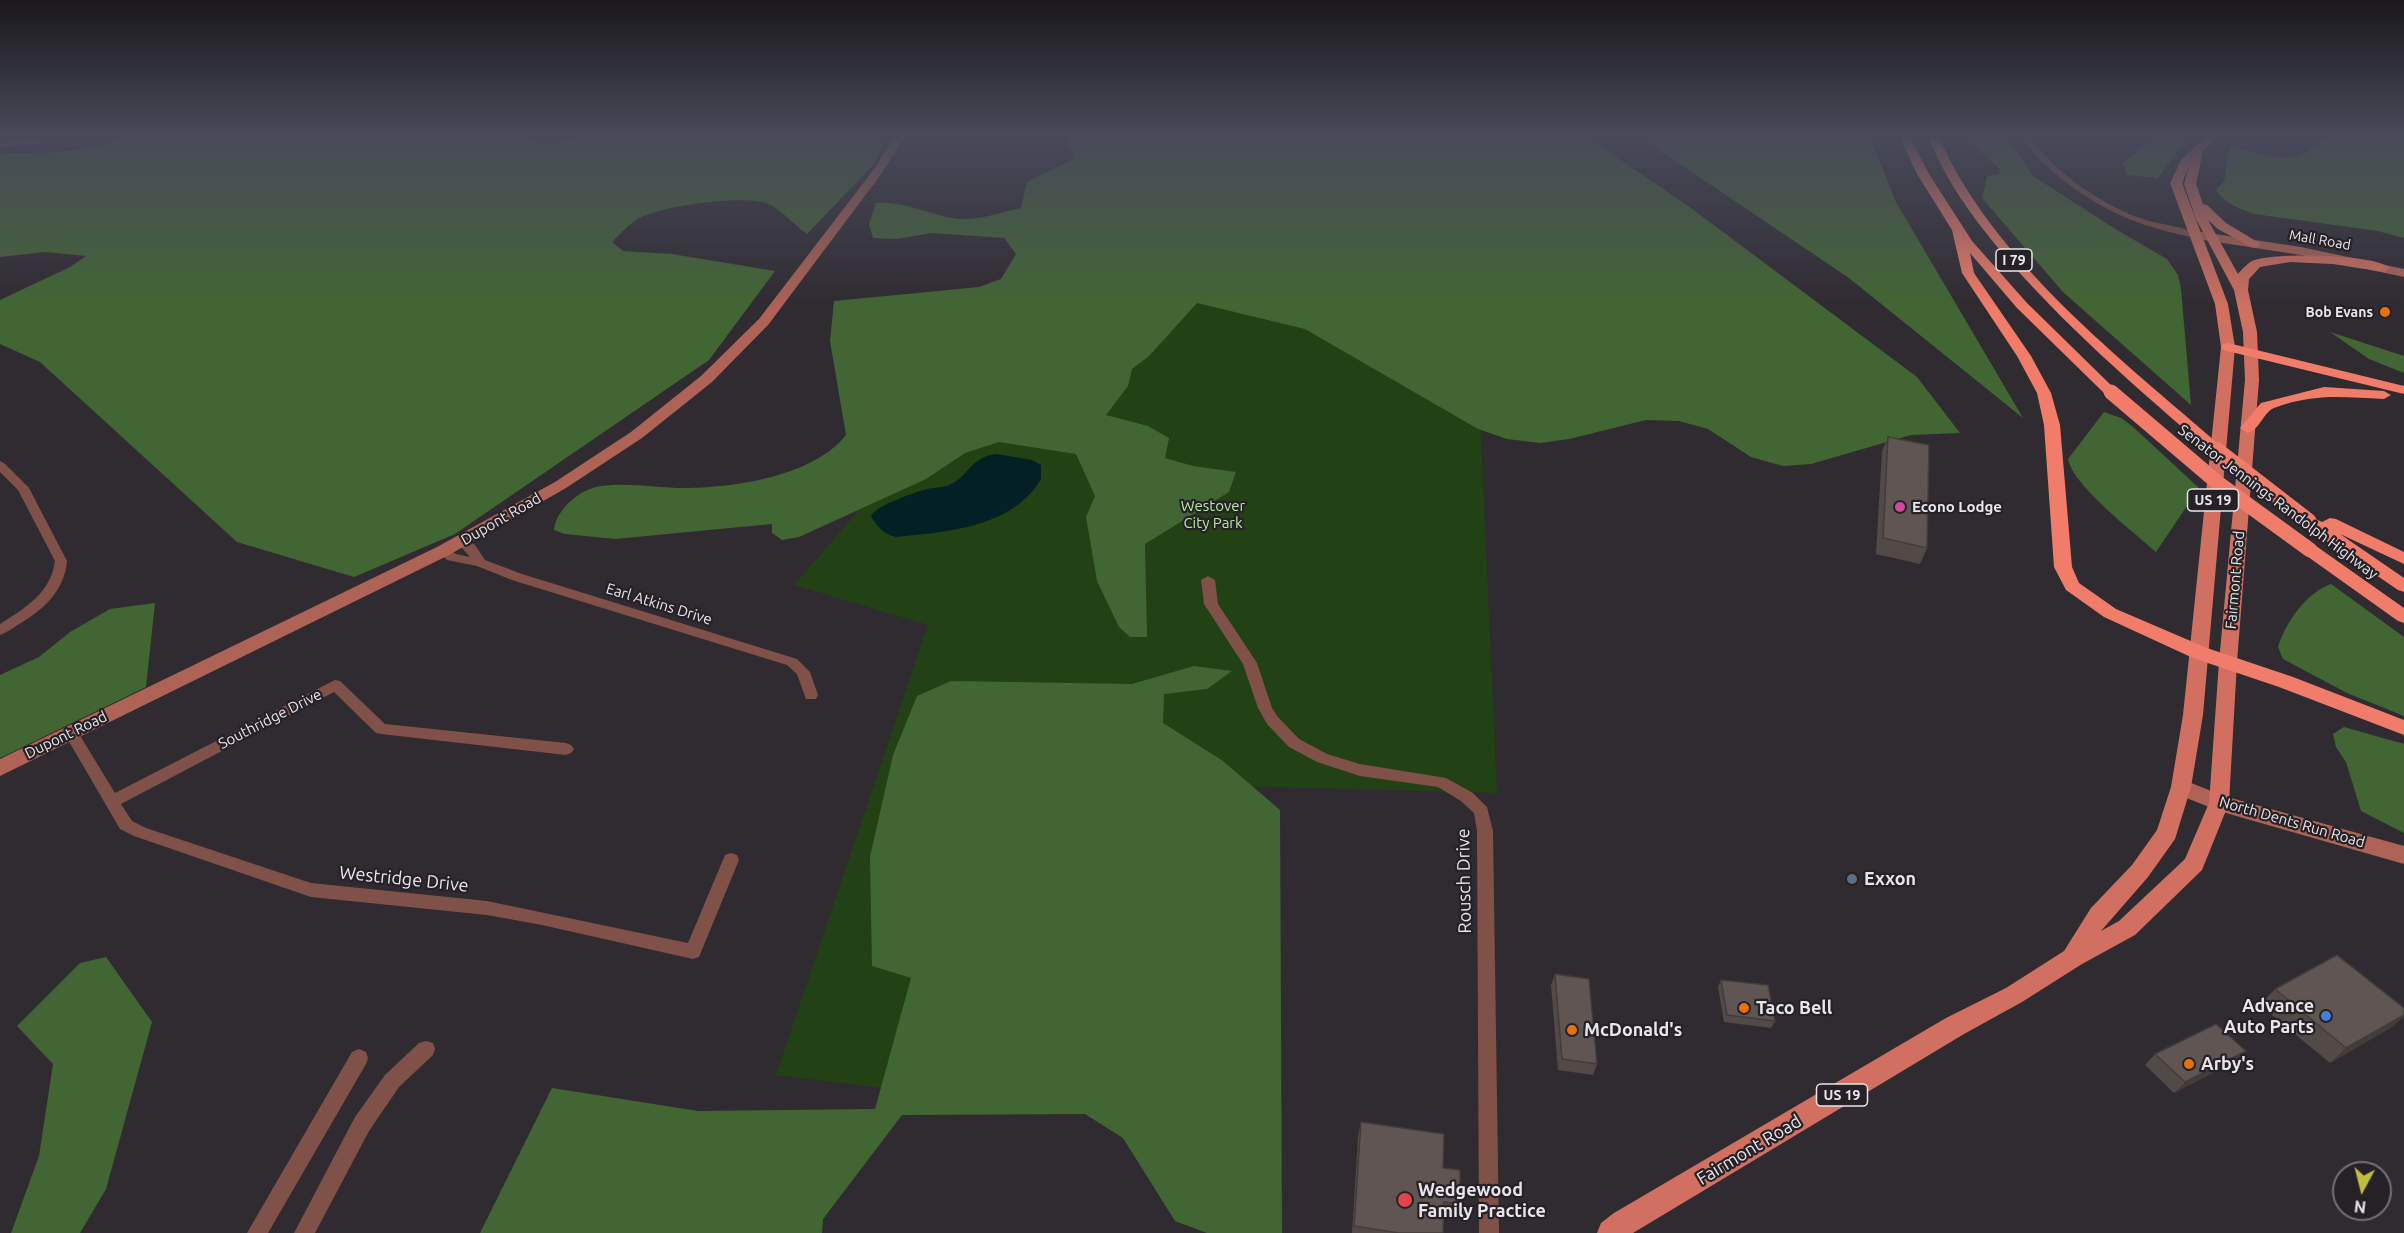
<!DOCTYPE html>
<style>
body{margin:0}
#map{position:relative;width:2404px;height:1233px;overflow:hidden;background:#302b31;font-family:Ubuntu,sans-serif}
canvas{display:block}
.north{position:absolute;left:2332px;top:1161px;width:60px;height:60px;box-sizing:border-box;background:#262127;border:2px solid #747075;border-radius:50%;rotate:187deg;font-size:16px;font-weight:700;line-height:24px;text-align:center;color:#e9e6ea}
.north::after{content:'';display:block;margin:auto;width:21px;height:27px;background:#c1bd3f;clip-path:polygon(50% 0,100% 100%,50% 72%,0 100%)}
</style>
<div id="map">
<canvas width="2404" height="1233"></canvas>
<div class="north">N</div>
</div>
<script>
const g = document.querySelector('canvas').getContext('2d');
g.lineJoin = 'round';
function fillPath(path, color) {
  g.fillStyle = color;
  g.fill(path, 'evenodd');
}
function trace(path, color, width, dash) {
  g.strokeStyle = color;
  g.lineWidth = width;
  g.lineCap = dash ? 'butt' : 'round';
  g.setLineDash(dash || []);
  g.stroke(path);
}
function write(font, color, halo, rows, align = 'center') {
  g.font = font + ' Ubuntu,sans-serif';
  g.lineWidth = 4.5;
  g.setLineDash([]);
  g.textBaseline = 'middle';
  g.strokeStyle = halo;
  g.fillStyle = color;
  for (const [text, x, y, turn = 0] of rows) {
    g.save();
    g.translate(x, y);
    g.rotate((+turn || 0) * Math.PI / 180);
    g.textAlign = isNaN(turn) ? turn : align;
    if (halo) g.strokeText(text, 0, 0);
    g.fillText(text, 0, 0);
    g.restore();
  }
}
const green = new Path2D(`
 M 1471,214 L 1497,793 L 1158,784 L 1117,1117 L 776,1075 L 928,625 L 794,585 L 1073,262 Z`);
const forest = new Path2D(`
 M 121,137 L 524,137 C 539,148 568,139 586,137 L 886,137 L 874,164 L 807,234 C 795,225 784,213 771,205 C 748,193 657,206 636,220 C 627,226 619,235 612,242 L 623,251 L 672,254 L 775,271 L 709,360 L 455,534 L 354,577 L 237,542 L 40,362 L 0,344 L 0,300 L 70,267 L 86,256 L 45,252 L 0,257 L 0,154 C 40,152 85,155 121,137 Z
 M 1066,137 L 1587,137 L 1691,208 L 1917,377 L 1960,433 L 1911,435 L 1811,464 L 1783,466 L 1751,457 L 1708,429 L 1679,421 L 1646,420 L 1569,439 L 1540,443 L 1507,439 L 1478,429 L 1305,329 L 1197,303 L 1149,356 L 1132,369 L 1128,386 L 1106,415 L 1148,426 L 1169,438 L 1165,458 L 1193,466 L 1236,472 L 1229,492 L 1145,544 L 1147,637 L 1130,637 L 1119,627 L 1097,581 L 1086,517 L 1095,496 L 1076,454 L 999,442 L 965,453 L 926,479 L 799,537 L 782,540 L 772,533 L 772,524 L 615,539 L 565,534 L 554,530 C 556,509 581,488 602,486 C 628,482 658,488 684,488 C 734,488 814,476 846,435 L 830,341 L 834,301 L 979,287 L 1001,279 L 1016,254 L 1004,238 L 932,233 L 897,239 L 873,238 L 869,224 L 876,203 C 904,200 932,216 960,219 C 980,220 1002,212 1021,208 L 1027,182 L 1075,158 Z
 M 1640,137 L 1870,137 L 1896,202 L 2023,418 L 1849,278 Z
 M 1965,137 L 2007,137 L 2033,176 L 2117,230 L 2167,259 L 2178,275 L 2181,289 L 2191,405 L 2063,292 L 1982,198 L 1987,176 L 1999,174 L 2000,169 Z
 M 2154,137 L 2188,137 L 2158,178 L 2127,175 L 2123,163 Z
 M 2327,137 L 2404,137 L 2404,238 L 2378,231 L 2254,214 C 2240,209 2224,203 2216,190 L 2224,181 L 2230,146 C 2254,150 2285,166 2308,151 C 2315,146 2317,141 2327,137 Z
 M 2330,332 L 2404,356 L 2404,373 L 2369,359 Z
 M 2104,412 L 2121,418 L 2132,426 L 2199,488 L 2156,552 C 2134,532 2073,486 2068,459 Z
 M 2331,584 L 2404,637 L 2404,716 L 2347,693 L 2283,659 L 2278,647 C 2286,622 2306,593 2331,584 Z
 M 155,603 L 146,687 L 0,758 L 0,675 L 39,657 L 70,632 L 110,609 Z
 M 1194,666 L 1232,671 L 1207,689 L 1164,694 L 1163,723 L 1223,761 L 1280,810 L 1282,1233 L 1207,1233 L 1175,1221 L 1123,1138 L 1085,1114 L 902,1115 L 823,1219 L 822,1233 L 480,1233 L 552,1088 L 698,1111 L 875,1109 L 911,978 L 872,966 L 870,857 L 893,755 L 917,696 L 951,681 L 1132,684 Z
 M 2344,727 L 2404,744 L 2404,833 L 2361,811 L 2346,762 L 2336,747 L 2333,734 Z
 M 106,957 L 152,1022 L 106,1189 L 80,1233 L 11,1233 L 39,1156 L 53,1064 L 17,1026 L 80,963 Z`);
const water = new Path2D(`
 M 997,454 L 1032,460 L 1041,465 L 1041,479 C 1013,528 945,532 896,537 C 884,534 877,527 871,516 C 877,505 911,494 924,490 C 932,487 940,488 947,486 C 970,477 969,457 997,454 Z`);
const street = new Path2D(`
 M 2023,137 L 2031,137 C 2052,172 2107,208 2146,220 C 2161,225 2188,227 2200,235 L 2195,238 C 2141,226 2109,215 2064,181 C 2048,168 2033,155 2023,137 Z
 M 40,139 L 43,139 L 43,143 L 0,147 L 0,143 Z
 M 0,461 L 4,463 L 29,488 L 67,561 C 64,591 45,608 21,623 C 14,627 8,632 0,635 L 0,624 C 25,608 51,593 55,561 L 18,490 L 0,472 Z
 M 462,537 L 475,545 L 485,560 L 522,574 L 797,659 L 810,672 L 818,695 L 816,699 L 806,699 L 797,674 L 787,665 L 512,580 L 477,566 L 447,560 L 437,551 L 443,547 L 456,554 L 470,557 L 456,541 Z
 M 1208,576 L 1215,580 L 1218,604 L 1257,663 L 1272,708 L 1277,716 L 1299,739 L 1327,754 L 1360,764 L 1446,778 L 1473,793 L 1487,807 L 1493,831 L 1499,1233 L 1479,1233 L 1477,831 L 1474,813 L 1461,801 L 1438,787 L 1360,776 L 1317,762 L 1289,747 L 1267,724 L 1258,708 L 1243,664 L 1204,604 L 1201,580 Z
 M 335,680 L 340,681 L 385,724 L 566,743 L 571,745 L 574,749 L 571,753 L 566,755 L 381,734 L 376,733 L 334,692 L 121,804 L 132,821 L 146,828 L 311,883 L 487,901 L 688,943 L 725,855 L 731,853 L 737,855 L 739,860 L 699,957 L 693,959 L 542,925 L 487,915 L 311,897 L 134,836 L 120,829 L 64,733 L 66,729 L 76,729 L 115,793 Z
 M 426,1041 L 433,1043 L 435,1049 L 433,1055 L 399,1087 L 369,1131 L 315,1233 L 294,1233 L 355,1117 L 385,1075 L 419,1043 Z
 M 359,1049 L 366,1052 L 368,1058 L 366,1064 L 268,1233 L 247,1233 L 352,1052 Z`);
const secondary = new Path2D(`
 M 895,137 L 905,137 L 879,177 L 768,325 L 712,382 L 642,438 L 566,488 L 449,555 L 0,776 L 0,759 L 437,547 L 555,482 L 631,432 L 701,376 L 759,319 L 871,173 Z
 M 2195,231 L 2301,247 L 2404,269 L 2404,277 L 2301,255 L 2191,238 L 2191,232 Z
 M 2181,779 L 2224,796 L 2404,846 L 2404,864 L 2219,811 L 2174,793 L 2171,787 L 2174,781 Z`);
const primary = new Path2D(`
 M 2206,137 L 2217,137 L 2203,151 L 2196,184 L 2203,204 L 2207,205 L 2226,223 L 2261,244 L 2255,248 L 2251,247 L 2218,229 L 2208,220 L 2238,274 C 2242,269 2247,264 2252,261 C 2273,252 2375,254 2390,268 L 2384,272 L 2333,264 L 2290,262 L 2260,267 L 2249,279 L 2248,290 L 2257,332 L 2259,380 L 2237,662 L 2229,803 L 2202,870 L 2135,935 L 2082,964 L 2022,1002 L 1964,1034 L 1633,1233 L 1597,1233 L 1601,1223 L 1614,1213 L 1946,1018 L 2006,988 L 2064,951 L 2091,908 L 2132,865 L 2157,830 L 2171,787 L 2183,715 L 2221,347 L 2215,304 L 2170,183 L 2181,160 ZM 2189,166 L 2184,184 L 2196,219 L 2234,290 L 2243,332 L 2245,380 L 2219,662 L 2209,803 L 2185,859 L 2119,921 L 2101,931 L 2148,877 L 2175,839 L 2191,787 L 2203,715 L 2235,347 L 2228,304 L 2182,183 Z`);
const highway = new Path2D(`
 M 1900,137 L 1910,137 L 1929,174 L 1972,241 L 2027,303 L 2118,392 L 2116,395 L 2106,395 L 2017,308 L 1970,253 L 1974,273 L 2031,356 L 2051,393 L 2060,425 L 2072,567 L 2079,583 L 2116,609 L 2207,648 L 2293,677 L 2404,720 L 2404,735 L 2279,687 L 2193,658 L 2104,617 L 2066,590 L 2054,567 L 2044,425 L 2037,393 L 2017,356 L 1962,273 L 1952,230 L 1917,174 Z
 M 1929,137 L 1939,137 C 1992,260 2122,360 2221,446 L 2224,449 L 2221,452 L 2211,452 C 2137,388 2062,324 1999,249 C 1971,215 1944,178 1929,137 Z
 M 2228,343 L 2404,386 L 2404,394 L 2223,350 L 2221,347 L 2223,344 Z
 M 2324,387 L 2384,391 L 2391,395 L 2384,399 C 2343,397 2314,393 2274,408 C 2263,413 2260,429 2248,433 L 2240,428 L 2261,403 Z
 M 2309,516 L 2322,522 L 2330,518 L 2336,519 L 2404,552 L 2404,564 L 2340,534 L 2404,578 L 2404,592 L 2398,590 L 2303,525 L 2301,521 Z
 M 2310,545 L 2316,546 L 2404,608 L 2404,623 L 2398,621 L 2304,554 L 2302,550 L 2304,546 Z`);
const highwayBridge = new Path2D(`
 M 2111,392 L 2218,483 L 2310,550
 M 2216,449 L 2309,521`);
const wall = new Path2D(`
 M 1888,437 L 1927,548 L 1920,564 L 1876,554 L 1882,451 Z
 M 1555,974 L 1597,1064 L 1593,1075 L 1558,1070 L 1551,985 Z
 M 1721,980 L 1775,1021 L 1771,1028 L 1724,1022 L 1718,987 Z
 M 2275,989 L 2404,1008 L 2404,1016 L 2392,1027 L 2330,1063 L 2260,1005 Z
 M 2155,1054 L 2234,1062 L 2174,1093 L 2145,1065 Z
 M 1361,1122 L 1443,1168 L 1460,1204 L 1455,1218 L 1443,1216 L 1443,1233 L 1352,1233 L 1358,1136 Z`);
const shadedWall = new Path2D(`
 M 2404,1015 L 2404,1016 L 2392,1027 L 2330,1063 L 2346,1048 Z
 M 2246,1051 L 2234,1062 L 2174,1093 L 2185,1082 Z`);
const building = new Path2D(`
 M 1888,437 L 1929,445 L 1927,548 L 1883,538 Z
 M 2337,955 L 2404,1008 L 2404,1015 L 2346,1048 L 2275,989 Z
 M 1555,974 L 1589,979 L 1597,1064 L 1562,1059 Z
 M 1721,980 L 1768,985 L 1775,1021 L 1727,1015 Z
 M 2216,1024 L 2246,1051 L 2185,1082 L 2155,1054 Z
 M 1361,1122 L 1444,1134 L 1443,1168 L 1460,1170 L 1460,1204 L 1444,1202 L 1443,1233 L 1399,1233 L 1354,1226 Z`);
const markers = [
 [2385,312,6,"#e8710a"],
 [1900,507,6,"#d1479c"],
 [1852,879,6,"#5c6f8a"],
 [1744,1008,6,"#e8710a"],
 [2326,1016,6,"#3f7fe0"],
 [1572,1030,6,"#e8710a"],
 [2189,1064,6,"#e8710a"],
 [1405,1200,8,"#e0444e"]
];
const farStreetnames = [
 ["Mall Road",2320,240,10]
];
const shields = [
 [2014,260,36],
 [2213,500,51],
 [1842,1095,51]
];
const shieldNames = [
 ["I 79",2014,260],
 ["US 19",2213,500],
 ["US 19",1842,1095]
];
const farPoinames = [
 ["Bob Evans",2373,312]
];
const streetNames = [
 ["Senator Jennings Randolph Highway",2278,502,37],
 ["Dupont Road",501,519,-30],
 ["Fairmont Road",2235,580,-85],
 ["Earl Atkins Drive",659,604,17],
 ["Southridge Drive",270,719,-27],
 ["Dupont Road",66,735,-26],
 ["North Dents Run Road",2292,822,16]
];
const parkNames = [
 ["Westover",1213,506],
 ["City Park",1213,523]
];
const poiNames = [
 ["Econo Lodge",1912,507]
];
const nearStreetnames = [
 ["Westridge Drive",404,879,6],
 ["Rousch Drive",1464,881,-91],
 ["Fairmont Road",1749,1150,-31]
];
const nearPoinames = [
 ["Exxon",1864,879],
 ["Advance",2314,1006,"right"],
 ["Auto Parts",2314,1027,"right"],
 ["Taco Bell",1756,1008],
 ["McDonald's",1584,1030],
 ["Arby's",2201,1064],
 ["Wedgewood",1418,1190],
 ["Family Practice",1418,1211]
];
fillPath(green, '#224114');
fillPath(forest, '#426633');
fillPath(water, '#032024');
fillPath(street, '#805148');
fillPath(secondary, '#ae6356');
fillPath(primary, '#d17060');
fillPath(highway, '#f17c6a');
trace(highwayBridge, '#f17c6a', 15);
fillPath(wall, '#524a47');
fillPath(shadedWall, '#423c3a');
fillPath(building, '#5f5653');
trace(building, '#423c3a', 1.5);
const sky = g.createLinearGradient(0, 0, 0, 309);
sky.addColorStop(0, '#1a181b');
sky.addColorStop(0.44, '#484a5a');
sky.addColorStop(1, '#484a5a00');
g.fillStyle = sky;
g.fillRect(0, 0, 2404, 309);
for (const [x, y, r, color] of markers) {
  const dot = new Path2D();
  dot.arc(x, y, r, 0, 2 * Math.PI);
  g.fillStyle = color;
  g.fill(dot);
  trace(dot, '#262127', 2);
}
write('14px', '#e9e6ea', '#262127', farStreetnames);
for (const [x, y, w] of shields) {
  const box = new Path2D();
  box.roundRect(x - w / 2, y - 11, w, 22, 4.5);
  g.fillStyle = '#262127';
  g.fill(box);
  trace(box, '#e9e6ea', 1.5);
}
write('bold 14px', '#e9e6ea', null, shieldNames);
write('bold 14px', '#e9e6ea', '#262127', farPoinames, 'right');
write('15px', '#e9e6ea', '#262127', streetNames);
write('15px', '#b4eb9e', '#262127', parkNames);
write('bold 15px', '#e9e6ea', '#262127', poiNames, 'left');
write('18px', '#e9e6ea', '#262127', nearStreetnames);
write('bold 18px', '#e9e6ea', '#262127', nearPoinames, 'left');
</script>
